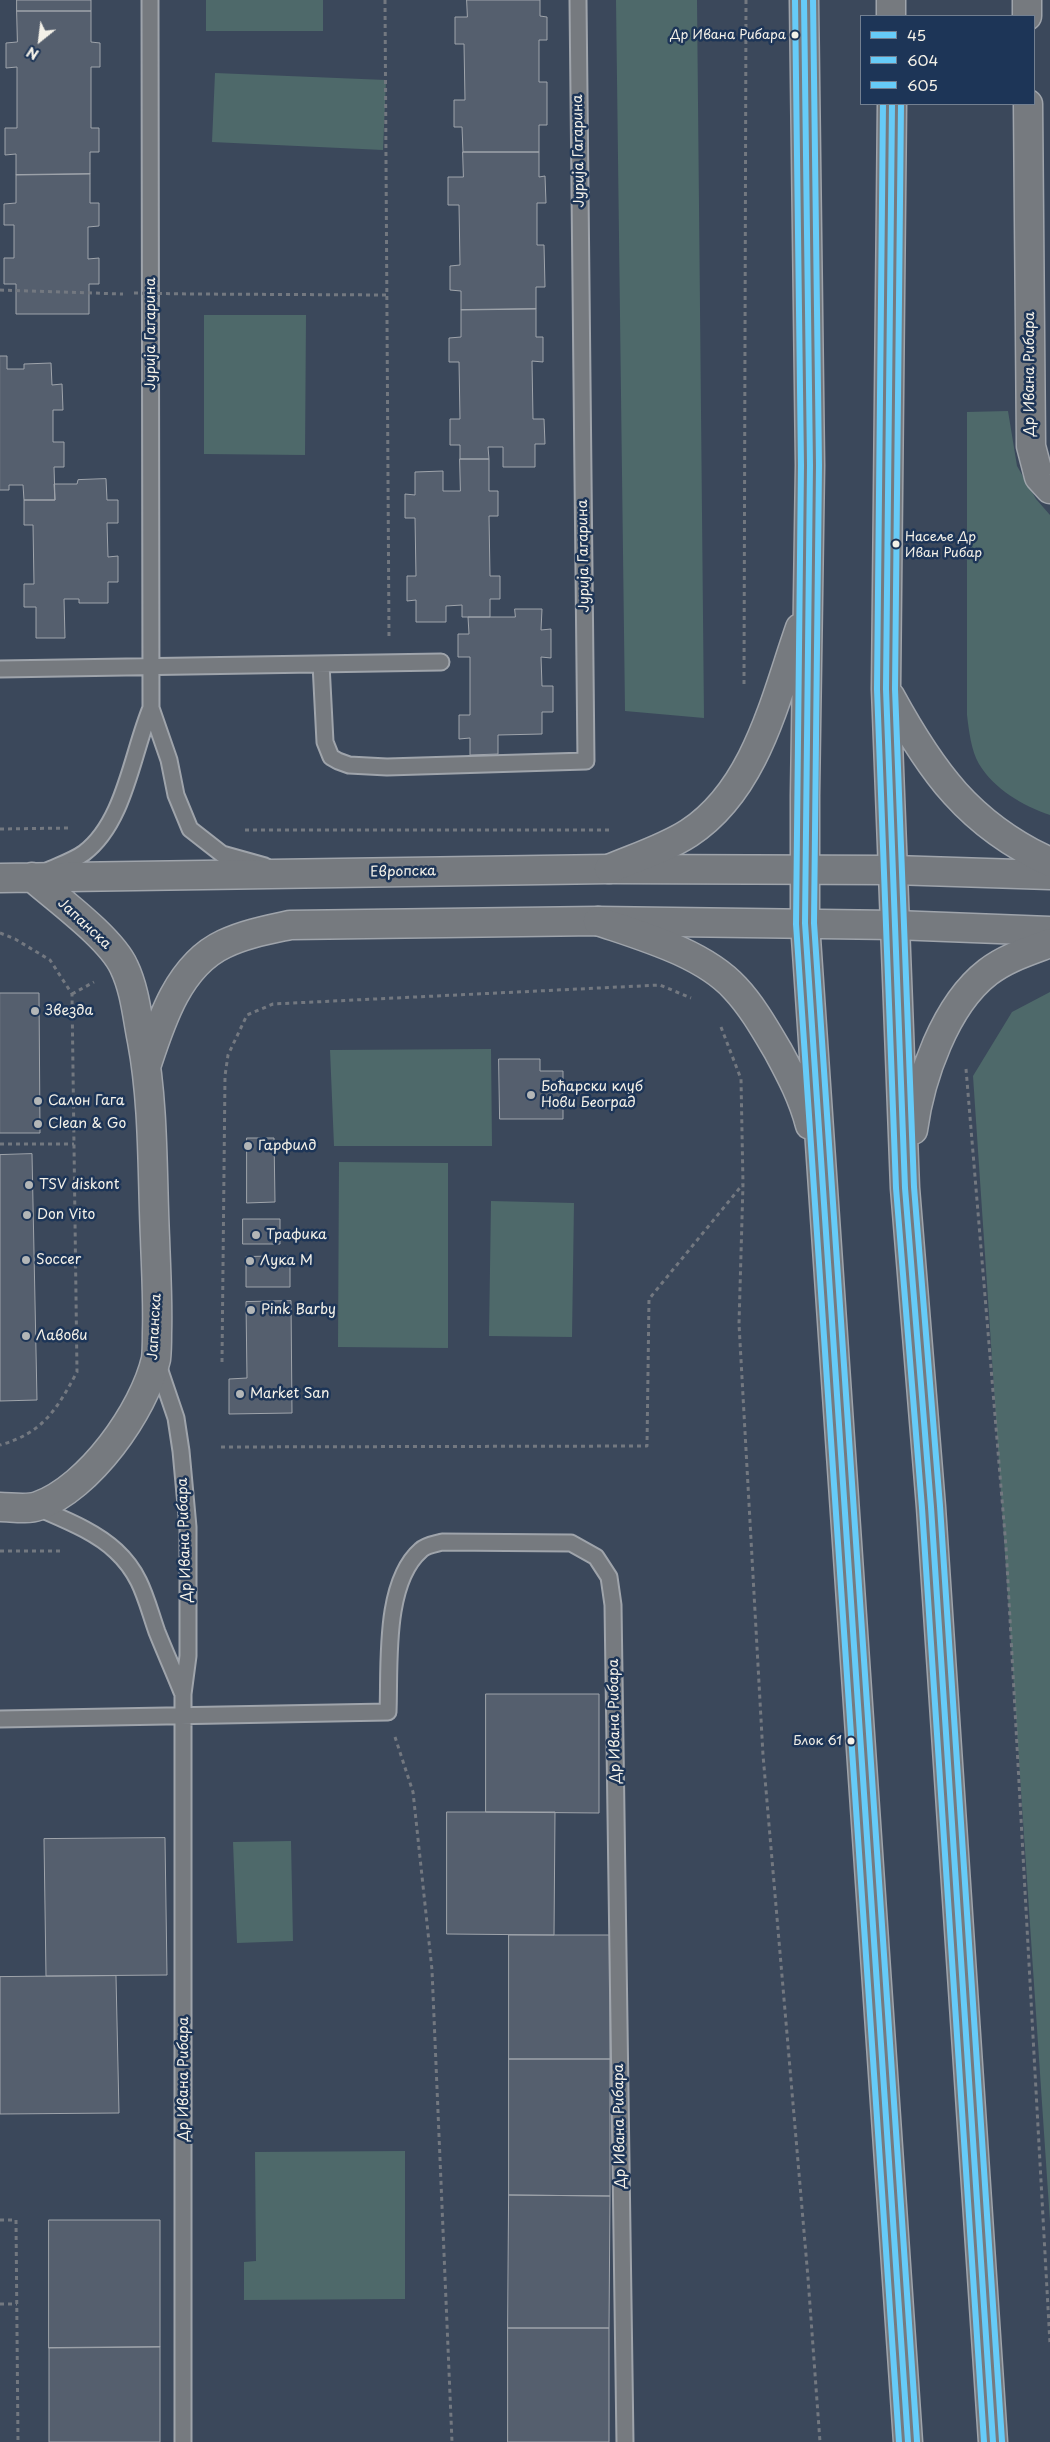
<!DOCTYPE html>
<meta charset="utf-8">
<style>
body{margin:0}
#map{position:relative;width:1050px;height:2442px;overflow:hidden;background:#3b485b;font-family:"Playpen Sans",sans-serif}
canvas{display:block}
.legend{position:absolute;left:860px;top:15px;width:175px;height:90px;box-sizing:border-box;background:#1d3557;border:1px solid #738091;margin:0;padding:6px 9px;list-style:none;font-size:15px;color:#f4f1e8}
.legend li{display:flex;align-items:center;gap:10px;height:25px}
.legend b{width:25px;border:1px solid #738091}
.north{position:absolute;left:15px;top:15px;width:50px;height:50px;-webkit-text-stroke:4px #1d3557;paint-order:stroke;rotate:209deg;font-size:14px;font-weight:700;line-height:20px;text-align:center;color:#f4f1e8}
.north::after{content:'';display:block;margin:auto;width:18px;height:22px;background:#f4f1e8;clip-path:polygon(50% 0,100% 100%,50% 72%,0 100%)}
</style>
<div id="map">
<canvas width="1050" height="2442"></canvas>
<ul class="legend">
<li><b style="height:6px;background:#66cbf8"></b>45</li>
<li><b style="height:6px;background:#66cbf8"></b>604</li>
<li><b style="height:6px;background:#66cbf8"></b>605</li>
</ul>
<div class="north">N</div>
</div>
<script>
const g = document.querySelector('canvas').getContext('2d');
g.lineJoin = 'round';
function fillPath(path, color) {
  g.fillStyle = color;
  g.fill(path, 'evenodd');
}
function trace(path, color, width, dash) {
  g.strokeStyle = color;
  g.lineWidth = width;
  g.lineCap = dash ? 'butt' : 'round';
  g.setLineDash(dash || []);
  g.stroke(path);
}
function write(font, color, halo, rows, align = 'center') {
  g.font = font + ' "Playpen Sans",sans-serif';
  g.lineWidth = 5;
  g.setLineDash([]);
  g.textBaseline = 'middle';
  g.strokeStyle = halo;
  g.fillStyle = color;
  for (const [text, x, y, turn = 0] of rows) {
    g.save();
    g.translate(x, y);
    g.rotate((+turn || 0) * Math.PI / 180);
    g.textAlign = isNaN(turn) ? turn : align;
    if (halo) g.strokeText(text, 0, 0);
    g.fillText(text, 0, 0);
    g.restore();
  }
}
const green = new Path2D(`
 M 206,0 L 323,0 L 323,31 L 206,31 Z
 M 616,0 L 697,0 L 704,718 L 625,711 Z
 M 215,73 L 386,80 L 383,150 L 212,142 Z
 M 204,315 L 306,315 L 305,455 L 204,454 Z
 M 1008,411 L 1017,466 L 1036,499 L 1050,515 L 1050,815 C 1023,806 994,789 979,764 C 971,750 969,731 967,715 L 967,412 Z
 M 1050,992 L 1050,2222 L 973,1076 L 1012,1012 Z
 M 491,1049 L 492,1146 L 334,1146 L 330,1050 Z
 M 339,1162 L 448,1163 L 448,1348 L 338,1347 Z
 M 491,1201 L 574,1203 L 572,1337 L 489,1336 Z
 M 291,1841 L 293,1941 L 237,1943 L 233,1842 Z
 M 405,2151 L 405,2299 L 244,2300 L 244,2262 L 256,2261 L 255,2152 Z`);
const building = new Path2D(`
 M 17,0 L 91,0 L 91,11 L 17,11 Z
 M 467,0 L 540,0 L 540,16 L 547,17 L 547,40 L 539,40 L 539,82 L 547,82 L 547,125 L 539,125 L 539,152 L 463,152 L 462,127 L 454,127 L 454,100 L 465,100 L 464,44 L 455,44 L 455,17 L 467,17 Z
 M 17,11 L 91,11 L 91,42 L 100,43 L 100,67 L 91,67 L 91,128 L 99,128 L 99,152 L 90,152 L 90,174 L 16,175 L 16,154 L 5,155 L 5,128 L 17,128 L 17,67 L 6,68 L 6,43 L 17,42 Z
 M 463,152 L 539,152 L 539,177 L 545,176 L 546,203 L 537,203 L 537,245 L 544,245 L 545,287 L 536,287 L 536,309 L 461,310 L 461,291 L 450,290 L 450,266 L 460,265 L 459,205 L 448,205 L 448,177 L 463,177 Z
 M 90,174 L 90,203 L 99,203 L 99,226 L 88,227 L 88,259 L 99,258 L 99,284 L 89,284 L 89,314 L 16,314 L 16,284 L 4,284 L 4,258 L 14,258 L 14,225 L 4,225 L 4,204 L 16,203 L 16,175 Z
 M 536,309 L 536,337 L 543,337 L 543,362 L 532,361 L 533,419 L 544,419 L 545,444 L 535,444 L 535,467 L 503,467 L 503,447 L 488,447 L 489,459 L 460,459 L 460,445 L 450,445 L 450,419 L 460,419 L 459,362 L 449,362 L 449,338 L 461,337 L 461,310 Z
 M 0,356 L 7,356 L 7,369 L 24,369 L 24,364 L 51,363 L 52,385 L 62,384 L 63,410 L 53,410 L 53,442 L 64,442 L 64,467 L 54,467 L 55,500 L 24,500 L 23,485 L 9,485 L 9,490 L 0,490 Z
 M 460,459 L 489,459 L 489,491 L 498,491 L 498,516 L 489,516 L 490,576 L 500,576 L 500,599 L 490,599 L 490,617 L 462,617 L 462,605 L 446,606 L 446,622 L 416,622 L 416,600 L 407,601 L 407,576 L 416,576 L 415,518 L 405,518 L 405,494 L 415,495 L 415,472 L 443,471 L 443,491 L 460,491 Z
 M 106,479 L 107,500 L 118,500 L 118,523 L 107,523 L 108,557 L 118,556 L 118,582 L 108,582 L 108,603 L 79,603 L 79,599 L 64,599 L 65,638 L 36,638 L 36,607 L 24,607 L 24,584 L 34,584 L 33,525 L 24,525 L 24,500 L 55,500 L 54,484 L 77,484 L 78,480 Z
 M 515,609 L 542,609 L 541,630 L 551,629 L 551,658 L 541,657 L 542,686 L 553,686 L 553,712 L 542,712 L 542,734 L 498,735 L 498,754 L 470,755 L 470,738 L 459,739 L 459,715 L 470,715 L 470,657 L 458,657 L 458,634 L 469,634 L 468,617 L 515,617 Z
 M 0,993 L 39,993 L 40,1133 L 0,1133 Z
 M 499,1059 L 540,1059 L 540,1071 L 563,1071 L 563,1119 L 500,1119 Z
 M 247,1138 L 274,1138 L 275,1202 L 247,1203 Z
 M 32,1154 L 37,1400 L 0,1401 L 0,1155 Z
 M 243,1219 L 280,1219 L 280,1244 L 243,1244 Z
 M 290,1256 L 290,1287 L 246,1287 L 246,1257 Z
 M 291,1301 L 292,1413 L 229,1414 L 229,1379 L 247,1378 L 246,1302 Z
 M 486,1694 L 599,1694 L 599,1813 L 486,1812 Z
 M 447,1812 L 555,1812 L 554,1935 L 447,1934 Z
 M 165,1838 L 167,1975 L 46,1976 L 44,1839 Z
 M 509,1935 L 610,1935 L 610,2059 L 509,2059 Z
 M 116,1976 L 119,2113 L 0,2114 L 0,1977 Z
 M 509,2059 L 610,2059 L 610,2196 L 509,2195 Z
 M 509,2195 L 610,2196 L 609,2328 L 508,2328 Z
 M 49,2220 L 160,2220 L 160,2347 L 49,2348 Z
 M 508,2328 L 609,2328 L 609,2442 L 508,2442 Z
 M 160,2347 L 160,2442 L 49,2442 L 49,2348 Z`);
const path = new Path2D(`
 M 385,0 L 389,637
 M 0,290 L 123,294
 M 190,294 L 387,295
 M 744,684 L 746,0
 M 0,829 L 69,828
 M 245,830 L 611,830
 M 0,933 L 15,939 L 50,960 L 72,994 L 77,1372 C 57,1409 43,1433 0,1445
 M 72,994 L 94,982
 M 721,1027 L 741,1079 L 743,1184 L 739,1324 L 763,1755 L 808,2278 L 820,2442
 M 966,1069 L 1006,1547 L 1050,2344
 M 0,1144 L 74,1144
 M 222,1362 L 225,1076 L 228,1055 L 247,1015 L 273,1004 L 660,985 L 691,998
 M 221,1447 L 647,1446 L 649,1299 L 743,1184
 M 0,1551 L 64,1551
 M 395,1737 L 413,1792 L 432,1970 L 452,2442
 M 0,2220 L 16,2220 L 18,2442
 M 0,2304 L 17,2304`);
const service = new Path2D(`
 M 321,664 L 325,742 L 331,757 L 338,761 L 349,765 L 387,767 L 586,761 L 578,0
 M 0,669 L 441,662
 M 151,708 L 169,760 L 176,795 L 190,829 L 222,854 L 265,866
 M 45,872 C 57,866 73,861 84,853 C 125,822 132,753 151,708 L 150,0
 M 157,1362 L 176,1418 L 181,1451 L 188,1527 L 188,1656 L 183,1694 L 183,2442
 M 36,1507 C 63,1519 95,1531 116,1551 C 142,1575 146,1601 157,1632 C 165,1652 174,1672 182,1692
 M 0,1719 L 388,1712 C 390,1666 383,1583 421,1550 C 426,1545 436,1544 442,1542 L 571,1543 L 596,1557 L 609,1577 L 613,1605 L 625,2442`);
const minor = new Path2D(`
 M 1027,0 L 1027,16
 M 1028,104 L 1031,446 L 1039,477 L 1050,489
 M 893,870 L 1050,875
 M 895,925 L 1050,931`);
const tertiary = new Path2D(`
 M 0,878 L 609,869 L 893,870
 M 147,1064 C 161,1021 179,965 224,944 C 245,934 267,930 290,925 L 598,921 L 895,925
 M 0,1507 C 11,1507 27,1510 38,1506 C 89,1488 144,1411 156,1359 C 157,1351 157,1341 157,1333 C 158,1301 156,1269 155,1238 C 152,1173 154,1105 142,1041 C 137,1016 135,990 124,967 C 111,938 57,899 32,877`);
const secondary = new Path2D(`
 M 804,0 L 810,465 L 805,795 L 805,923 L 908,2442
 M 891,0 L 891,16
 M 892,104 L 886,689 L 905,1188 L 931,1507 L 993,2442
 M 890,696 C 931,771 969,825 1050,862
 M 609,869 C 635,858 666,848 689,833 C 756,789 775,699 800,628
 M 598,921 C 642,936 703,953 735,988 C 752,1006 765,1029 778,1051 C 791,1075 803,1098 810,1125
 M 913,1130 C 920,1078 945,1005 988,972 C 1006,958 1029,951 1050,943`);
const pathBridge = new Path2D(`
 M 134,293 L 190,294`);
const bus1 = new Path2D(`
 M 804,0 L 810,465 L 805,923 L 908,2442
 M 892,104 L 886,689 L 905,1188 L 931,1507 L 993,2442`);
const bus2 = new Path2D(`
 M 795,0 L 801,465 L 796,924 L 899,2442
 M 883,104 L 877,689 L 896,1188 L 922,1508 L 984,2442`);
const bus3 = new Path2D(`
 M 813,0 L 819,465 L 814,923 L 917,2441
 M 901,104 L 895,689 L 914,1187 L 940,1506 L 1002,2441`);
const markers = [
 [795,35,4.5,"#f4f1e8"],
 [896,544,4.5,"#f4f1e8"],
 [35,1011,5,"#b3b6b7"],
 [531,1095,5,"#b3b6b7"],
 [38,1101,5,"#b3b6b7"],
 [38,1124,5,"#b3b6b7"],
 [248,1146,5,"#b3b6b7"],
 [29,1185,5,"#b3b6b7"],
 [27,1215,5,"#b3b6b7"],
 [256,1235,5,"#b3b6b7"],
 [26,1260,5,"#b3b6b7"],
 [250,1261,5,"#b3b6b7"],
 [251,1310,5,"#b3b6b7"],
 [26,1336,5,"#b3b6b7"],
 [240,1394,5,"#b3b6b7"],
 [851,1741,4.5,"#f4f1e8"]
];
const busNames = [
 ["Др Ивана Рибара",786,35],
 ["Насеље Др",905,537,"left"],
 ["Иван Рибар",905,553,"left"],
 ["Блок 61",842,1741]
];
const streetNames = [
 ["Јурија Гагарина",579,151,-91],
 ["Јурија Гагарина",151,334,-90],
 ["Др Ивана Рибара",1030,374,-90],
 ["Јурија Гагарина",584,556,-91],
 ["Европска",403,872,-1],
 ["Јапанска",84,924,43],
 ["Јапанска",155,1327,-87],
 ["Др Ивана Рибара",185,1540,-92],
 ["Др Ивана Рибара",615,1721,-91],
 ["Др Ивана Рибара",184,2079,-90],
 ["Др Ивана Рибара",620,2126,-91]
];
const poiNames = [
 ["Звезда",45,1011],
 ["Боћарски клуб",541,1087],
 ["Нови Београд",541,1103],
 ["Салон Гага",48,1101],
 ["Clean & Go",48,1124],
 ["Гарфилд",258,1146],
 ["TSV diskont",39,1185],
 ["Don Vito",37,1215],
 ["Трафика",266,1235],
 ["Soccer",36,1260],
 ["Лука М",260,1261],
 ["Pink Barby",261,1310],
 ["Лавови",36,1336],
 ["Market San",250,1394]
];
fillPath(green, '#4e696a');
fillPath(building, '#555f6e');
trace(building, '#9fa4ab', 1);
trace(service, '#9fa4ab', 19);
trace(minor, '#9fa4ab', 31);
trace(tertiary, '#9fa4ab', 31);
trace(secondary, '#9fa4ab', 31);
trace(path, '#737880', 3, [4, 4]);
trace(service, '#767a7f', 15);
trace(minor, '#767a7f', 28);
trace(tertiary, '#767a7f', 28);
trace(secondary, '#767a7f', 28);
trace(pathBridge, '#737880', 3, [4, 4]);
trace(bus1, '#66cbf8', 6);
trace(bus2, '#66cbf8', 6);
trace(bus3, '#66cbf8', 6);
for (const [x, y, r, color] of markers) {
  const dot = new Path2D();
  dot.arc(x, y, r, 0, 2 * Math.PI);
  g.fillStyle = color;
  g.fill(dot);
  trace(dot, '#1d3557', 2);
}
write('13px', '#f4f1e8', '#1d3557', busNames, 'right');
write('14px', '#f4f1e8', '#1d3557', streetNames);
write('14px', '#f4f1e8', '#1d3557', poiNames, 'left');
</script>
